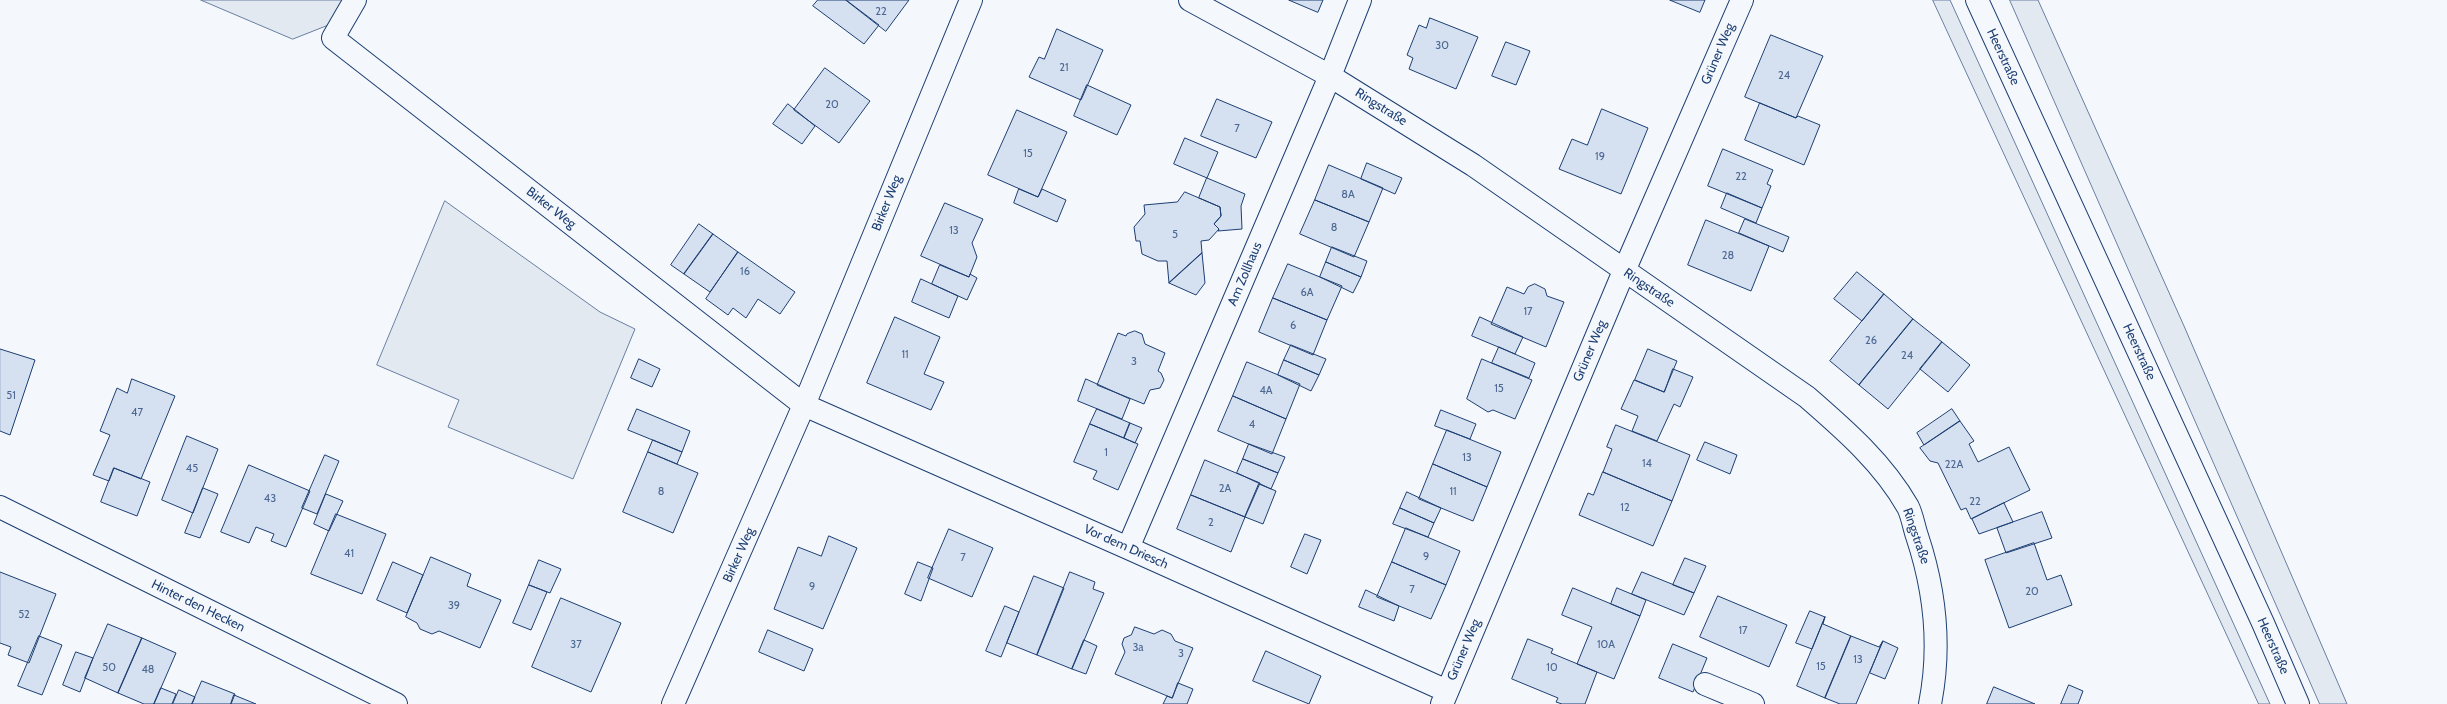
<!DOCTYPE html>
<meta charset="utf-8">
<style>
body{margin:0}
canvas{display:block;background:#f4f7fb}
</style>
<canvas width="2447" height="704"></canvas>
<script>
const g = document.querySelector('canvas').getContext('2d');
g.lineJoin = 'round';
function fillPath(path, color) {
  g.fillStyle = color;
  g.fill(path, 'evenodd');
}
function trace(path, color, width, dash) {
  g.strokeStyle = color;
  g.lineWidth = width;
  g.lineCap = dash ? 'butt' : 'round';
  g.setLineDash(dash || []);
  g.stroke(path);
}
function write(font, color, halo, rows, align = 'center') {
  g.font = font + ' Cabin,sans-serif';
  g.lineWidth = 3;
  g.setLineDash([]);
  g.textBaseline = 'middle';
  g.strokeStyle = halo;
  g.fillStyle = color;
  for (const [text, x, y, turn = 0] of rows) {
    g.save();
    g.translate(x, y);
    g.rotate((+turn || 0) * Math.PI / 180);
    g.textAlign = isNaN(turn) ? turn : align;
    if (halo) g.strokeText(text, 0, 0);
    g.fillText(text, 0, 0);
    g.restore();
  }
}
const green = new Path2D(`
 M 201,0 L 345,0 L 331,24 L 293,39 Z
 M 1933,0 L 1950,0 L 2270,704 L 2259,704 Z
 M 2010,0 L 2038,0 L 2184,326 L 2347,704 L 2320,704 Z
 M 445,201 L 600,312 L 635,329 L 573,479 L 448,427 L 459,400 L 377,365 Z`);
const building = new Path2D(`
 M 818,0 L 846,0 L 879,25 L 864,44 L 813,6 Z
 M 846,0 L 909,0 L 886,31 Z
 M 1289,0 L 1323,0 L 1318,12 Z
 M 1670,0 L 1705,0 L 1700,12 Z
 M 1430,18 L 1478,37 L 1456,89 L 1409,69 L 1413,58 L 1407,55 L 1419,25 L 1426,28 Z
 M 1057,29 L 1103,50 L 1081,100 L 1029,77 L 1039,57 L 1044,59 Z
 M 1771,35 L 1823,56 L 1796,118 L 1745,97 Z
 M 1506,42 L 1530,51 L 1516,85 L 1492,76 Z
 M 825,68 L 870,101 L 839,143 L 794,110 Z
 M 1087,85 L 1131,105 L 1117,135 L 1074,116 Z
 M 1217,99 L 1272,122 L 1256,158 L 1201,136 Z
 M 1760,103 L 1796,118 L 1798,116 L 1820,125 L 1804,165 L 1745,140 Z
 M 788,104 L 815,126 L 802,144 L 773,124 Z
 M 1602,109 L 1648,128 L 1621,194 L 1559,169 L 1572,139 L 1587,145 Z
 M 1017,110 L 1067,132 L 1038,197 L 988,175 Z
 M 1185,138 L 1218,152 L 1207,178 L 1174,164 Z
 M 1723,149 L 1773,170 L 1767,184 L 1771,186 L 1762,208 L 1708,186 Z
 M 1367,163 L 1402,178 L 1395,194 L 1361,179 Z
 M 1329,165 L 1383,188 L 1369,222 L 1315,200 Z
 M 1207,178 L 1245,194 L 1241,206 L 1242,229 L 1218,231 L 1219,229 L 1214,224 L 1221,216 L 1220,207 L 1199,198 Z
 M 1019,189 L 1038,197 L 1042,189 L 1066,200 L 1057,222 L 1014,203 Z
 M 1185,192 L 1220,207 L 1221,216 L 1214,224 L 1219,229 L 1209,240 L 1201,241 L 1202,253 L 1169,283 L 1167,261 L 1158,261 L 1142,254 L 1140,241 L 1136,241 L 1134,227 L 1145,214 L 1144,205 L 1177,202 Z
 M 1727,193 L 1762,208 L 1756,223 L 1721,208 Z
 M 1315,200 L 1369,222 L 1354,257 L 1300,234 Z
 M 945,203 L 983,219 L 972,243 L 977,257 L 969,277 L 921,256 Z
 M 1745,219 L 1789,237 L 1783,252 L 1739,233 Z
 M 1706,220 L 1769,246 L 1751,291 L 1688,265 Z
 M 699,224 L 713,234 L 684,274 L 671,265 Z
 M 713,234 L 738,252 L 710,292 L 684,274 Z
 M 1332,247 L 1367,261 L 1361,277 L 1326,262 Z
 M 738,252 L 795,292 L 780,314 L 758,299 L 746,318 L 733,308 L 728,315 L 706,299 Z
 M 1202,253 L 1205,283 L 1196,295 L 1169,283 Z
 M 1326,262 L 1361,277 L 1353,293 L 1320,277 Z
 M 1288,264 L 1342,286 L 1327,320 L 1273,298 Z
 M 940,265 L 969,277 L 970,274 L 977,278 L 967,300 L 932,284 Z
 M 1857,272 L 1884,294 L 1862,321 L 1834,299 Z
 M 921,279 L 958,296 L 949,318 L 912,302 Z
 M 1535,284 L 1545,289 L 1547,296 L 1564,302 L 1546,347 L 1491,324 L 1507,287 L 1524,294 L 1528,287 Z
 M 1884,294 L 1913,319 L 1859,385 L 1830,361 Z
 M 1273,298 L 1327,320 L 1313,355 L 1259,332 Z
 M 895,317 L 940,337 L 924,374 L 944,382 L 931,410 L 867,383 Z
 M 1480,317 L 1523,337 L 1515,354 L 1472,336 Z
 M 1913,319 L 1942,342 L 1888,409 L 1859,385 Z
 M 1135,331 L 1142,334 L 1145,344 L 1165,353 L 1158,371 L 1161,373 L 1164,380 L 1160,388 L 1150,390 L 1144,404 L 1097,385 L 1118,333 L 1126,336 L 1127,334 Z
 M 1942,342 L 1970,365 L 1948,392 L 1920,369 Z
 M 1291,345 L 1326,359 L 1319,375 L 1284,360 Z
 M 1499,347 L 1535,363 L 1529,378 L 1492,363 Z
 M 0,349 L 35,360 L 10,435 L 0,431 Z
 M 1648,349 L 1677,361 L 1664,392 L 1635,380 Z
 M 639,359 L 660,369 L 652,387 L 631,378 Z
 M 1482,359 L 1532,380 L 1515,419 L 1493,410 L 1488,412 L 1467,399 Z
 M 1284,360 L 1319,375 L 1311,391 L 1278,375 Z
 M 1247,362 L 1300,384 L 1286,419 L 1233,396 Z
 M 1673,369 L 1693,377 L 1680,407 L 1674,404 L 1657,441 L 1632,431 L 1638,416 L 1621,409 L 1634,380 L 1664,392 Z
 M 132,379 L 175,396 L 141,479 L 114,468 L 109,481 L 93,475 L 110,435 L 100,431 L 117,388 L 127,393 Z
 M 1086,379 L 1130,399 L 1122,419 L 1078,401 Z
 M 1233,396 L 1286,419 L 1272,454 L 1218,431 Z
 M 637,409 L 690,431 L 682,452 L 628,430 Z
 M 1097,409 L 1130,423 L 1124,438 L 1090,424 Z
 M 1952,409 L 1960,421 L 1924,445 L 1917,433 Z
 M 1441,410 L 1476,424 L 1470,439 L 1435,426 Z
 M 1960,421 L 1974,441 L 1969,444 L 1978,462 L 2009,447 L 2030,490 L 1971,519 L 1966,508 L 1961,510 L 1938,463 L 1930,461 L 1920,448 Z
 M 1130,423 L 1142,428 L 1135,443 L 1124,438 Z
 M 1090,424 L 1138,444 L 1118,490 L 1093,479 L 1097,471 L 1074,462 Z
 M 1616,425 L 1690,455 L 1672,501 L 1603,472 L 1612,449 L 1607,447 Z
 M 1447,430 L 1501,452 L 1487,487 L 1433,464 Z
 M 187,436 L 218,449 L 193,513 L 162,500 Z
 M 653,440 L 682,452 L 677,464 L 648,452 Z
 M 1705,442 L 1737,455 L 1730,474 L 1697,460 Z
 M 1249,444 L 1285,457 L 1278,473 L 1243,459 Z
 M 648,452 L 698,473 L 673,533 L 623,512 Z
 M 325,455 L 339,461 L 317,514 L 302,508 Z
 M 1243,459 L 1278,473 L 1271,489 L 1237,473 Z
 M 1205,460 L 1260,483 L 1245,517 L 1191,495 Z
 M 1433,464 L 1487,487 L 1473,521 L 1419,499 Z
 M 249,465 L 310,491 L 286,547 L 271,541 L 274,534 L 256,527 L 249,543 L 221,532 Z
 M 114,468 L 150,482 L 137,516 L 101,502 Z
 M 1603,472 L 1672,501 L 1653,546 L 1579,515 L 1588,493 L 1593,495 Z
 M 1259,484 L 1276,491 L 1263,524 L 1245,517 Z
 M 203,488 L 218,494 L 200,538 L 185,533 Z
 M 1407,492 L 1441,508 L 1434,523 L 1400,508 Z
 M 326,494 L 343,501 L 329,531 L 314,524 Z
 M 1191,495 L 1245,517 L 1231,552 L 1177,529 Z
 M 2004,503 L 2013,522 L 1979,534 L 1972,519 Z
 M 1400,508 L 1434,523 L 1428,537 L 1393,524 Z
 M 2042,512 L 2052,538 L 2006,553 L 1997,528 Z
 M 336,514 L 386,534 L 362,594 L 311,574 Z
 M 1406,528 L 1460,551 L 1446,585 L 1392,562 Z
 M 949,529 L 993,548 L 972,597 L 928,578 Z
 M 1305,534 L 1321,540 L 1307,574 L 1291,567 Z
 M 829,536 L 857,548 L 823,629 L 774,609 L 798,547 L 821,556 Z
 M 2034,543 L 2047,580 L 2061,575 L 2072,605 L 2009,628 L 1985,560 Z
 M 431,557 L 471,574 L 467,586 L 501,600 L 480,648 L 439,631 L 432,634 L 420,629 L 417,623 L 406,617 Z
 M 1685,558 L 1706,566 L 1694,593 L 1673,585 Z
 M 539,560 L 561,569 L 550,593 L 529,585 Z
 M 393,562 L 423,575 L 407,613 L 377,600 Z
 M 918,562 L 933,568 L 921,601 L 905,594 Z
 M 1392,562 L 1446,585 L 1431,619 L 1377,597 Z
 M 0,572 L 56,594 L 29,663 L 8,655 L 11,647 L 0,643 Z
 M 1070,572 L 1095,582 L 1093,589 L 1104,593 L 1072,669 L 1037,655 Z
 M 1642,572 L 1694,593 L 1684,615 L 1632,594 Z
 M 1034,576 L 1064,588 L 1037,655 L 1007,643 Z
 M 529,585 L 547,592 L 531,630 L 513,623 Z
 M 1573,588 L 1640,616 L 1614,679 L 1577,664 L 1592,627 L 1562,615 Z
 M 1617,588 L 1646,600 L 1640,616 L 1611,604 Z
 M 1366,590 L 1399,606 L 1394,621 L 1359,607 Z
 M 1718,596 L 1787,625 L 1769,667 L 1700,637 Z
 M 561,598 L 621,623 L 591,692 L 532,667 Z
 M 1005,606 L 1019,612 L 1001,657 L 986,651 Z
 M 1810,611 L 1825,617 L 1812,649 L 1796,643 Z
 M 1825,617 L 1823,624 L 1851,636 L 1825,698 L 1797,686 Z
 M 108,624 L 142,638 L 118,693 L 85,678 Z
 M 1135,627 L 1154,634 L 1162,630 L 1171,634 L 1175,641 L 1193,648 L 1172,698 L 1115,674 L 1125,652 L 1122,644 L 1124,638 L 1131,635 Z
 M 768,630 L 813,649 L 804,671 L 759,652 Z
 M 39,636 L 62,645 L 42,695 L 18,686 Z
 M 1851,636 L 1879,647 L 1883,641 L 1856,704 L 1840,704 L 1825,698 Z
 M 142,638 L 176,653 L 154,704 L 144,704 L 118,693 Z
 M 1528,639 L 1553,649 L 1551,653 L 1597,672 L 1585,704 L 1562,704 L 1556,702 L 1558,698 L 1512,679 Z
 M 1084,640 L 1097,646 L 1086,674 L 1072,669 Z
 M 1883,641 L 1898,648 L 1885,679 L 1870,673 Z
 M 1673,644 L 1707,658 L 1693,692 L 1659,678 Z
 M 1266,651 L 1321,676 L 1309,704 L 1253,681 Z
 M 76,652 L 93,658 L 80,692 L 63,685 Z
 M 202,681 L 235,694 L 231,704 L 192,704 Z
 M 1178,683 L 1193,689 L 1187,704 L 1163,704 L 1167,696 L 1172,698 Z
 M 2069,685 L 2083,691 L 2078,704 L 2061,704 Z
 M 1994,687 L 2035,704 L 1987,704 Z
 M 161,688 L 176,694 L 172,704 L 154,704 Z
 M 179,690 L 195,697 L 192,704 L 173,704 Z
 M 234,695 L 256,704 L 231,704 Z`);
const minor = new Path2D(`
 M 355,0 L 333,38 L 804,405 L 1128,548 L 1447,691
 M 1190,0 L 1330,76 L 1473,165 L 1807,397 C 1845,430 1883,463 1908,507 C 1912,515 1914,527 1917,536 C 1935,590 1941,648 1930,704
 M 0,507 L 396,704
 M 1128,548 L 1330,76 L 1360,0
 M 1705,684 L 1753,704
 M 673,704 L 804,405 L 971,0
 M 1442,704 L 1624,271 L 1742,0`);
const major = new Path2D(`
 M 1977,0 L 2263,623 L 2298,704`);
const numberNames = [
 ["22",881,12],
 ["30",1442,46],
 ["21",1064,68],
 ["24",1784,76],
 ["20",832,105],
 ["7",1237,129],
 ["15",1028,154],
 ["19",1600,157],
 ["22",1741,177],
 ["8A",1348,195],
 ["8",1334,228],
 ["13",954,231],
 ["5",1175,235],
 ["28",1728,256],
 ["16",745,272],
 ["6A",1307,293],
 ["17",1528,312],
 ["6",1293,326],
 ["26",1871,341],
 ["11",905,355],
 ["24",1907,356],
 ["3",1134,362],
 ["15",1499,389],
 ["4A",1266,391],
 ["51",11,396],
 ["47",137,413],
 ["4",1252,425],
 ["1",1106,453],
 ["13",1467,458],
 ["14",1647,464],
 ["22A",1954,465],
 ["45",192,469],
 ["2A",1225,489],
 ["8",661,492],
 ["11",1453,492],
 ["43",270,499],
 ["22",1975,502],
 ["12",1625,508],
 ["2",1211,523],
 ["41",349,554],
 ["9",1426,557],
 ["7",963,558],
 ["9",812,587],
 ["7",1412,590],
 ["20",2032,592],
 ["39",454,606],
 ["52",24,615],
 ["17",1743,631],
 ["37",576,645],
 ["10A",1606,645],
 ["3a",1138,648],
 ["3",1181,654],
 ["13",1858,660],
 ["15",1821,667],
 ["50",109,668],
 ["10",1552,668],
 ["48",148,670]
];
const streetNames = [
 ["Grüner Weg",1718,54,-67],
 ["Heerstraße",2003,57,65],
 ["Ringstraße",1381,107,32],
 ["Birker Weg",887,203,-68],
 ["Birker Weg",551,208,38],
 ["Am Zollhaus",1245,274,-67],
 ["Ringstraße",1649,288,34],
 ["Grüner Weg",1590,351,-67],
 ["Heerstraße",2139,352,65],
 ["Ringstraße",1916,536,71],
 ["Vor dem Driesch",1126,547,24],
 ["Birker Weg",739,555,-66],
 ["Hinter den Hecken",198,606,26],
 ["Heerstraße",2273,646,66],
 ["Grüner Weg",1464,650,-67]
];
fillPath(green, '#e3e9f0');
trace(green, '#687fa3', 1);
fillPath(building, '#d5e0f0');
trace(building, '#1d3f73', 1);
trace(minor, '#1d3f73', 24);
trace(major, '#1d3f73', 24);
trace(minor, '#f4f7fb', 22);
trace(major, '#f4f7fb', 22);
write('11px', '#4b6792', null, numberNames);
write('13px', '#1d3f73', '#f4f7fb', streetNames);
</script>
